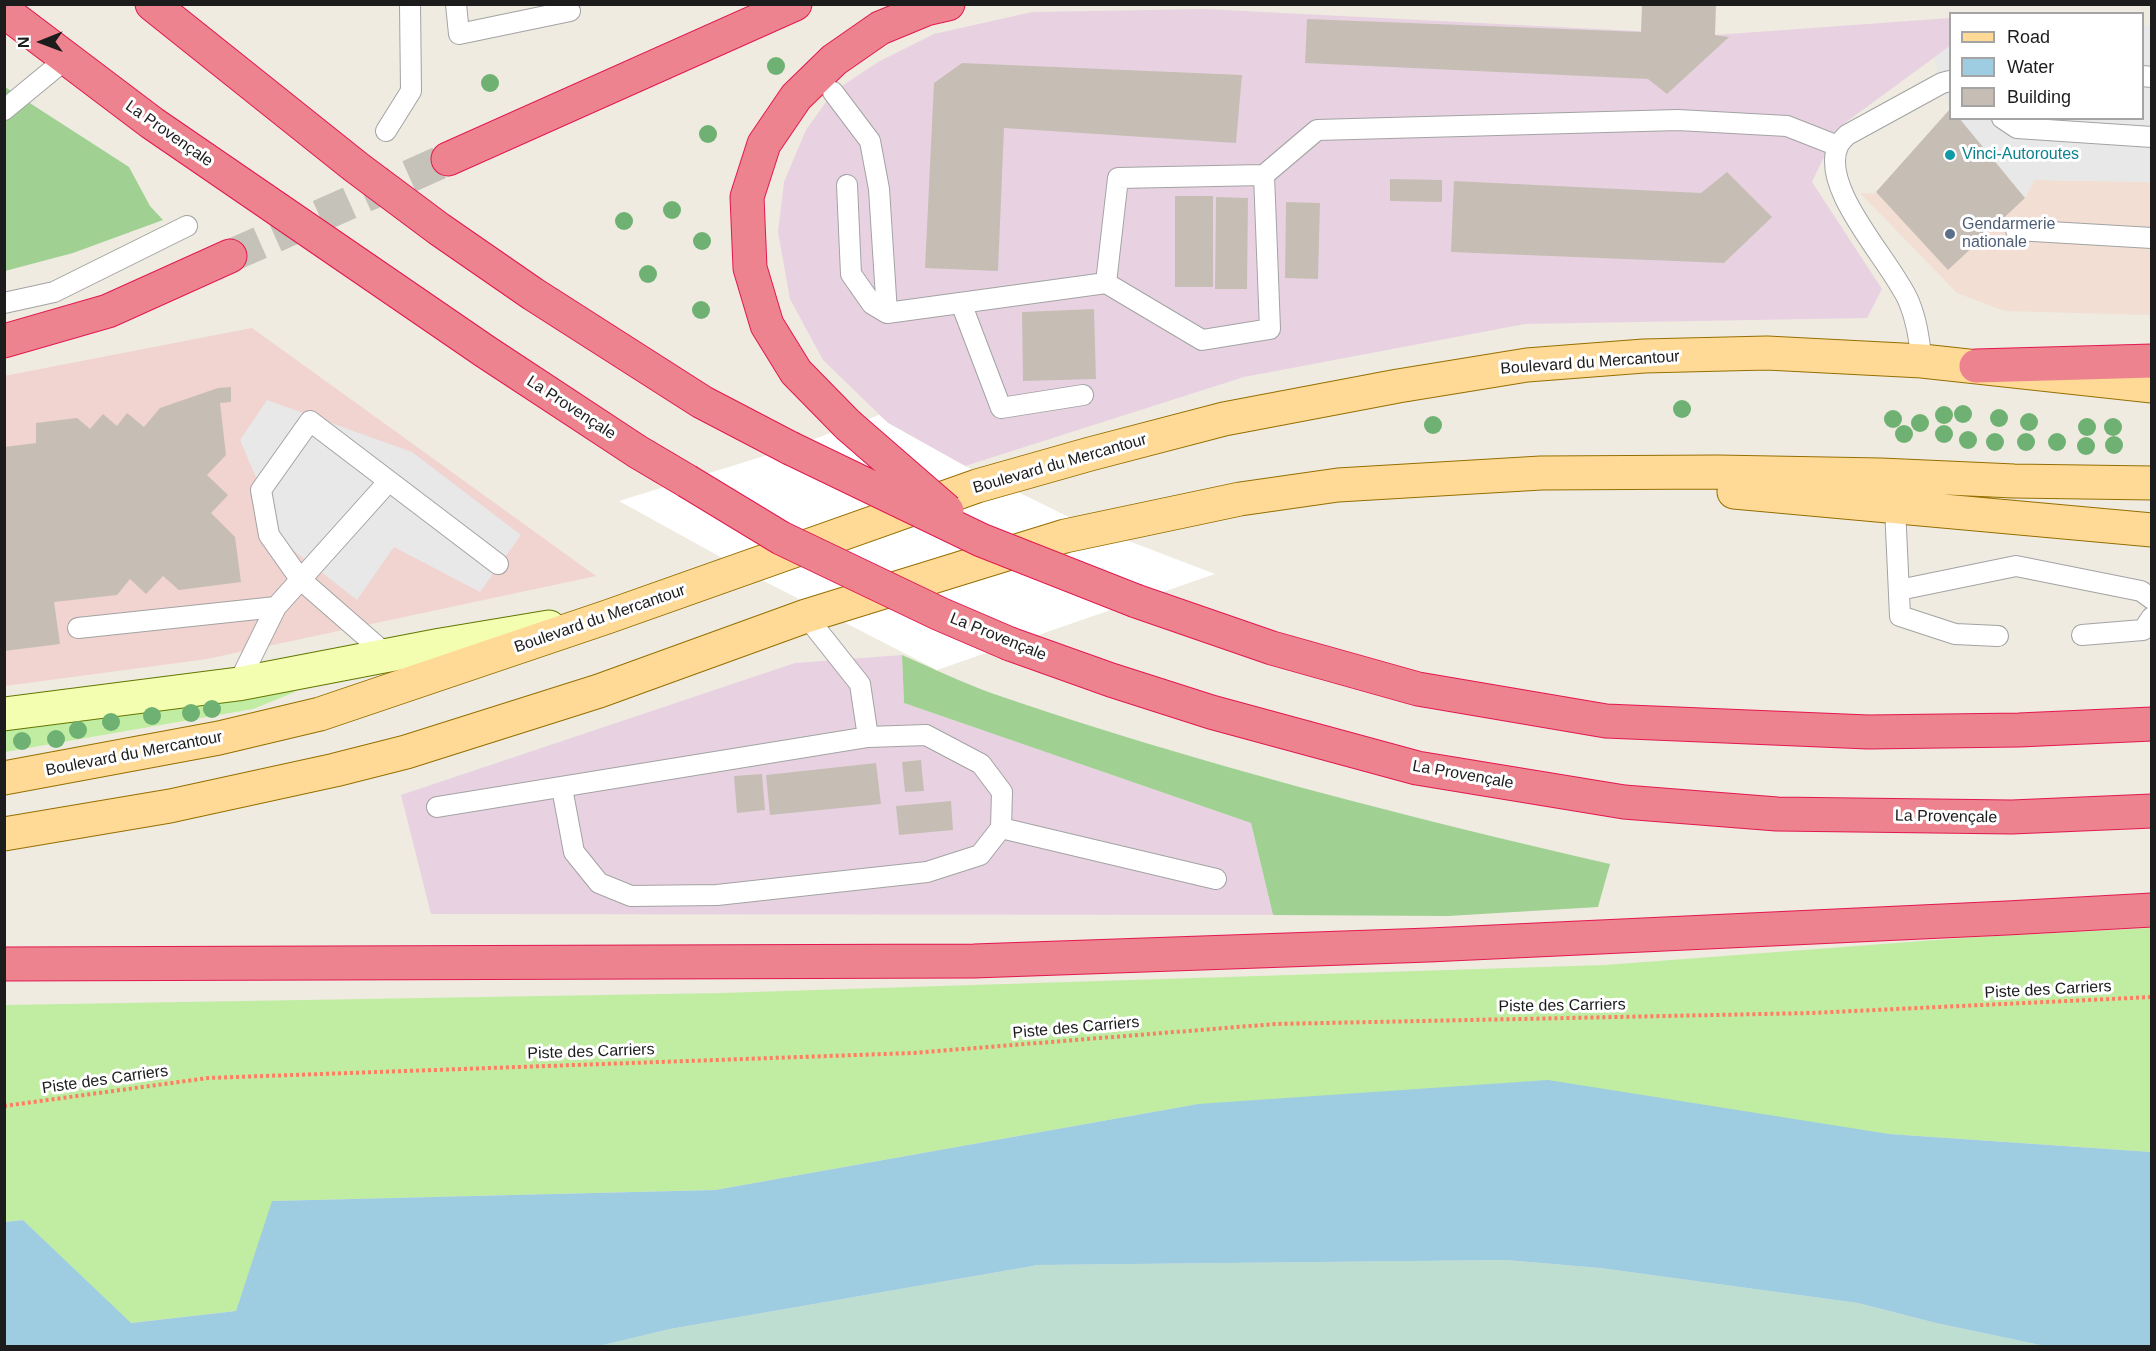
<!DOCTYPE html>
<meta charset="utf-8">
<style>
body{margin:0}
#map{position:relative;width:2156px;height:1351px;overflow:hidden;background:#efebe1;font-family:Helvetica,sans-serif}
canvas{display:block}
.frame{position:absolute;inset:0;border:6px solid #1c1c1c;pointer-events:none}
.legend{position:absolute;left:1949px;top:12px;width:195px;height:108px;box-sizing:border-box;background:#fff;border:2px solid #a4a4a4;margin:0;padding:8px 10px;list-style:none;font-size:18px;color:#1c1c1c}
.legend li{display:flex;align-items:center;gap:12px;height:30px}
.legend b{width:30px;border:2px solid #a4a4a4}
.north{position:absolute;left:12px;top:12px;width:60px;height:60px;-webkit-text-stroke:4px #fff;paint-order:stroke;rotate:269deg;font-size:16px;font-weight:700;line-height:24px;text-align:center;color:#1c1c1c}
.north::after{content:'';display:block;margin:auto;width:21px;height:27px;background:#1c1c1c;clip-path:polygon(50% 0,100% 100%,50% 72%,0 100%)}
</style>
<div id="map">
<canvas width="2156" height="1351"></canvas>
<div class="frame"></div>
<ul class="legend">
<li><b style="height:8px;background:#ffda96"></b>Road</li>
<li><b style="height:16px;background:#9ecce0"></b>Water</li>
<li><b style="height:16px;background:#c6beb4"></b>Building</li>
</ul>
<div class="north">N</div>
</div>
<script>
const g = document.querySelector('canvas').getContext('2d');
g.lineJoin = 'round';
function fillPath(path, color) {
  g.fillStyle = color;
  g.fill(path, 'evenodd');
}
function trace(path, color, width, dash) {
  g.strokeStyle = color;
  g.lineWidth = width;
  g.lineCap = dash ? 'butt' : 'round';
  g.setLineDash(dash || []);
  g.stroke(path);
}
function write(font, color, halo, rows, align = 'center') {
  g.font = font + ' Helvetica,sans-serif';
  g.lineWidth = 6;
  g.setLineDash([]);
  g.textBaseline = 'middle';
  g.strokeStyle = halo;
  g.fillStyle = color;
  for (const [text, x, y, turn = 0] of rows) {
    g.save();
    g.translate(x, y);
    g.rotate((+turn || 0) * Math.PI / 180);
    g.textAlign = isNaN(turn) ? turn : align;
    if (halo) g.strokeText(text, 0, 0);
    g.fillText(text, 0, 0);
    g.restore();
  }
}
const commercial = new Path2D(`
 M 252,328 L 596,576 L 207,659 L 5,686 L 4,376 Z`);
const industrial = new Path2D(`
 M 1205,9 L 1715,35 L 1950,18 L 1950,46 L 1838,128 L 1812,182 L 1882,289 L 1867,318 L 1525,324 L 1244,377 L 965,466 L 888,423 L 823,360 L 790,299 L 778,232 L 784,182 L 806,130 L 833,92 L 878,62 L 934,34 L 1032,12 Z
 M 902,655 L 904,703 L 1251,823 L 1273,915 L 431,914 L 401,795 L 795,663 Z`);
const military = new Path2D(`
 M 2034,180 L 2151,182 L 2151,315 L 2005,311 L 1957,293 L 1860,193 L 2025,198 Z`);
const grass = new Path2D(`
 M 289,687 L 295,692 L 253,709 L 5,752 L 4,725 Z
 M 2151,928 L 2151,1152 L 1889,1134 L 1198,1104 L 715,1190 L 273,1201 L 236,1311 L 130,1323 L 23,1220 L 5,1222 L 4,1005 L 721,993 L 1605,965 L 1975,937 Z`);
const forest = new Path2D(`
 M 5,87 L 129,167 L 150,206 L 163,220 L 73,253 L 5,271 Z
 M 902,655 C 932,668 963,683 994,694 C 1195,763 1402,816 1610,864 L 1598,907 L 1448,916 L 1273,915 L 1251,823 L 904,703 Z`);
const wetland = new Path2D(`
 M 1506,1260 L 1600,1268 L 1858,1303 L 1936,1323 L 2045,1346 L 599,1346 L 670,1329 L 1038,1265 Z`);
const parking = new Path2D(`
 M 2143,25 L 2151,26 L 2151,182 L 2034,180 L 2025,198 L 1959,119 L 2142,118 Z
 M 1950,46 L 1950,108 L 1934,58 Z
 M 267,400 L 412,452 L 521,535 L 480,592 L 394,547 L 357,600 L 284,543 L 240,440 Z`);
const water = new Path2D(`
 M 1548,1080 L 1889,1134 L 2151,1152 L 2151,1346 L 2045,1346 L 1936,1323 L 1858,1303 L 1600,1268 L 1506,1260 L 1038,1265 L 670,1329 L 599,1346 L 5,1346 L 5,1222 L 23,1220 L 131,1323 L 236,1311 L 272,1201 L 715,1190 L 1198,1104 Z`);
const pier = new Path2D(`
 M 879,415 L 888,423 L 965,466 L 1079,522 L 1215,574 L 937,670 L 766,582 L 619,501 L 790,448 Z`);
const building = new Path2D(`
 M 1642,4 L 1716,4 L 1715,35 L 1729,37 L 1667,94 L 1648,79 L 1305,63 L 1307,19 L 1641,32 Z
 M 962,63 L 1242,75 L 1236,143 L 1004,128 L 998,271 L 925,268 L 934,83 Z
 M 1950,109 L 1950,118 L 1959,118 L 2025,198 L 1948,270 L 1876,192 Z
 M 1727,172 L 1772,217 L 1724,263 L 1451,252 L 1454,181 L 1701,193 Z
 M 1390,179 L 1442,180 L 1442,202 L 1390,201 Z
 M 1175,196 L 1213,196 L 1213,287 L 1175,287 Z
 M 1216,197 L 1248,198 L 1247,289 L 1215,289 Z
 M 1286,202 L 1320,203 L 1318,279 L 1285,278 Z
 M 1094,309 L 1096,379 L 1023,381 L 1022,312 Z
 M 231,387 L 231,402 L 220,403 L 226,455 L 207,475 L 228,495 L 211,513 L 235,537 L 241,582 L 179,590 L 163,576 L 146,594 L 130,579 L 117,595 L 54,602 L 60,644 L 4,651 L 4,447 L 36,443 L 36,423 L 77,418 L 90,429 L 103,414 L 117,426 L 127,413 L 144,427 L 160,408 L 218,388 Z
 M 921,760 L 924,791 L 905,792 L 902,762 Z
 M 876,763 L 881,804 L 770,815 L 766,775 Z
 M 762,774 L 765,810 L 737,813 L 734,776 Z
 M 951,801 L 953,830 L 899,835 L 896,806 Z`);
const highwayTunnel = new Path2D(`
 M 230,256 L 448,159`);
const path = new Path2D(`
 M 4,1106 L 208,1078 L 913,1053 L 1275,1024 L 1811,1013 L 2152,997`);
const lane = new Path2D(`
 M 456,4 L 459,34 L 570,11
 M 2142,76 L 2152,77
 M 833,92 L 870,141 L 879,189 L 887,313
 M 4,110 L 66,59
 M 2002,118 L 2017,128 L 2152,137
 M 386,131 L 411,91 L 410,4
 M 847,185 L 851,274 L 872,304 L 887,313 L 1106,283 L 1118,178 L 1264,175 L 1317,130 L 1678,120 L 1787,126 L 1838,146
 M 2016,230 L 2152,238
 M 1106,283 L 1202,340 L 1270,329 L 1264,175
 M 4,303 L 54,292 L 187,226
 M 961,303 L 1001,408 L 1083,395
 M 1922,361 C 1919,340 1917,321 1909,302 C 1893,263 1819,189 1838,146 C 1840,142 1844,138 1847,135 L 1942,83 L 1950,81
 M 1895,507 L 1900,616 L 1955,634 L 1998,636
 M 1899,590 L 2016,566 L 2141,591 L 2152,599
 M 276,607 L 389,481
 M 78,628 L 276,607 L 238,684
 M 2082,635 L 2143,630 L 2152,617
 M 387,655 L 300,579 L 269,535 L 261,490 L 310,421 L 498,564
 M 562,788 L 574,852 L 599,883 L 631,896 L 717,895 L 927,872 L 980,855 L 1001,828 L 1002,792 L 981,764 L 926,735 L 868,737
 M 437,807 L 868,737 L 860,684 L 806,616
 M 1001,828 L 1216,879`);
const secondary = new Path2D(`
 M 4,714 L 238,684 L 441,645 L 549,627`);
const primary = new Path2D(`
 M 1734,492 L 2152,530
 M 4,778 L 219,738 L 320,714 L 607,617 L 977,486 L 1090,454 L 1224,419 L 1398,386 L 1527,365 L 1644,356 L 1767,353 L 1922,361 L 2152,386
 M 4,834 L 170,806 L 335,770 L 406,752 L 599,691 L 806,616 L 1065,536 L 1240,499 L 1338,485 L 1541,473 L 1718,472 L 1881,475 L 2014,481 L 2152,483`);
const highway = new Path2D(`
 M 152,4 L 356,167 L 439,229 L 533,294 L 702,402 L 790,448
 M 4,11 L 152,123 L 486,352 L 638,452 L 687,481
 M 448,159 L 795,4
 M 4,341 L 108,311 L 230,256
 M 1976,366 L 2152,361
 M 848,425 L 796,372 L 767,325 L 750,268 L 747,197 L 764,144 L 796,97 L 834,60 L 880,28 L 926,9 L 948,4
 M 1136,601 L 1272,648 L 1418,689 L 1606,721 L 1868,732 L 2019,730 L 2152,724
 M 1010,644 L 1111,680 L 1211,712 L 1417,768 L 1624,802 L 1777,814 L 2012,817 L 2152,811
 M 4,964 L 974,961 L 1429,945 L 2007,918 L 2152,910`);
const highwayBridge = new Path2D(`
 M 848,425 L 947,511
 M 790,448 L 981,540 L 1136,601
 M 687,481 L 781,538 L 940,614 L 1010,644`);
const trees = [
 [776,66],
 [490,83],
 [708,134],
 [672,210],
 [624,221],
 [702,241],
 [648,274],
 [701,310],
 [1682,409],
 [1963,414],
 [1944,415],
 [1999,418],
 [1893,419],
 [2029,422],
 [1920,423],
 [1433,425],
 [2087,427],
 [2113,427],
 [1904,434],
 [1944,434],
 [1968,440],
 [1995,442],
 [2026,442],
 [2057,442],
 [2114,445],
 [2086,446],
 [212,709],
 [191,713],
 [152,716],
 [111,722],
 [78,730],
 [56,739],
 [22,741]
];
const markers = [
 [1950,155,6,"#0f9aa8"],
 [1950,234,6,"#5c6f8a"]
];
const streetNames = [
 ["La Provençale",169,134,35],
 ["Boulevard du Mercantour",1590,363,-4],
 ["La Provençale",571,408,33],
 ["Boulevard du Mercantour",1060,464,-16],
 ["Boulevard du Mercantour",600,619,-19],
 ["La Provençale",998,637,22],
 ["Boulevard du Mercantour",134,754,-11],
 ["La Provençale",1463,775,10],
 ["La Provençale",1946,817,1],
 ["Piste des Carriers",2048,990,-3],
 ["Piste des Carriers",1562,1006,-1],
 ["Piste des Carriers",1076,1028,-5],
 ["Piste des Carriers",591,1052,-2],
 ["Piste des Carriers",105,1080,-8]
];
const cultureNames = [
 ["Vinci-Autoroutes",1962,155]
];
const serviceNames = [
 ["Gendarmerie",1962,225],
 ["nationale",1962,243]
];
fillPath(commercial, '#f1d3cf');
fillPath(industrial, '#e8d2e2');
fillPath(military, '#f2ded3');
fillPath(grass, '#c1eda3');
fillPath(forest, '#a0d193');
fillPath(wetland, '#bdded1');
fillPath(parking, '#e8e8e8');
fillPath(water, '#9ecce0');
fillPath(pier, '#fff');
fillPath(building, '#c6beb4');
trace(highwayTunnel, '#c5c2ba', 33, [33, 16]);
trace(lane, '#a3a3a3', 22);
trace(secondary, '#617700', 35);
trace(primary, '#956f00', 35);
trace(highway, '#e3184e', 35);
trace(path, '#ff7e62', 4, [3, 3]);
trace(lane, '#fff', 20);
trace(secondary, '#f4feb0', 33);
trace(primary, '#ffda96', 33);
trace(highway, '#ec838e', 33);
trace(highwayBridge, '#e3184e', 35, []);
trace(highwayBridge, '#ec838e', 33);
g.fillStyle = '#6eb172';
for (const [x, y] of trees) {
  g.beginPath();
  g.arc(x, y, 9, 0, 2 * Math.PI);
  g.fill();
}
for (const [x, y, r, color] of markers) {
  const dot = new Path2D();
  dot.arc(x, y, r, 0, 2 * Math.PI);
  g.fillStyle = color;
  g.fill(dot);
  trace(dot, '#fff', 2);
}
write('16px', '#1c1c1c', '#fff', streetNames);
write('16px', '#0d838f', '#fff', cultureNames, 'left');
write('16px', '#4e5e75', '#fff', serviceNames, 'left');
</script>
